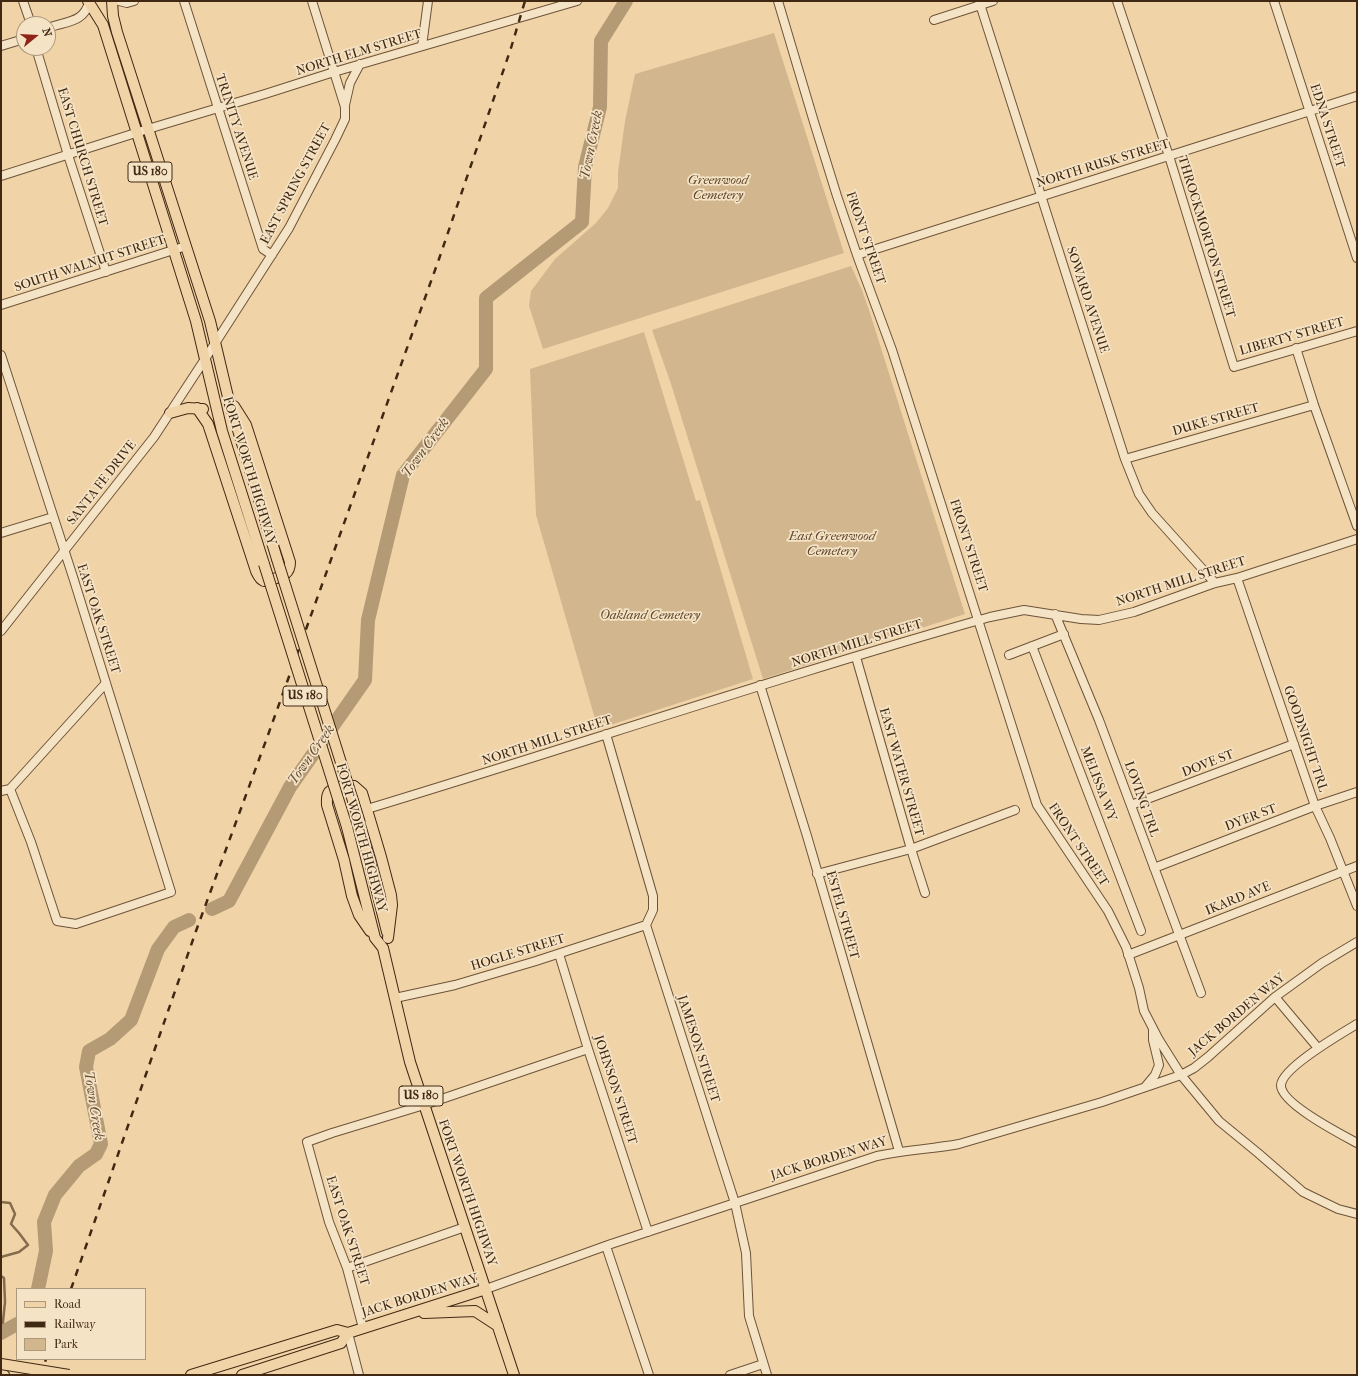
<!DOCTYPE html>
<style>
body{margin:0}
#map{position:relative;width:1358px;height:1376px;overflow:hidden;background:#f0d4a8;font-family:"IM FELL French Canon",serif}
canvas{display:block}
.frame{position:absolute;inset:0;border:2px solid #412812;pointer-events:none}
.legend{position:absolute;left:16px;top:1288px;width:130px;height:72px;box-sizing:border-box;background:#f5e3c6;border:1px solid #ad987e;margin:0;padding:5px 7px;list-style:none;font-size:12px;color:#412812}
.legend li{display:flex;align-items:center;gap:8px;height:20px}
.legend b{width:20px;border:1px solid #ad987e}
.north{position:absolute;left:16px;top:16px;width:40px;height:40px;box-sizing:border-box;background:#f5e3c6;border:1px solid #ad987e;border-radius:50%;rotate:72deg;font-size:11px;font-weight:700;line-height:16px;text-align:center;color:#412812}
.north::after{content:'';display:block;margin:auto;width:14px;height:18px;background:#8f2418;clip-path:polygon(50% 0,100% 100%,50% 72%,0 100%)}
</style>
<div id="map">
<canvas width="1358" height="1376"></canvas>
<div class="frame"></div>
<ul class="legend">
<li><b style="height:5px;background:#f0d4a8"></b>Road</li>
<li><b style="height:5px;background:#412812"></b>Railway</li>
<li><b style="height:11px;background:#d2b78e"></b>Park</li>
</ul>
<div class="north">N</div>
</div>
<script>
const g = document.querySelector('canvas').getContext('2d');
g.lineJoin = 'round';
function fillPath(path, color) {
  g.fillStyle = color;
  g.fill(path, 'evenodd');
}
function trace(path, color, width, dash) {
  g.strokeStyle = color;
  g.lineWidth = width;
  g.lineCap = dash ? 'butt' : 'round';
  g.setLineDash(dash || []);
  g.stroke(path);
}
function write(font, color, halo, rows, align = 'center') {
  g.font = font + ' "IM FELL French Canon",serif';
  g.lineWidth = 3.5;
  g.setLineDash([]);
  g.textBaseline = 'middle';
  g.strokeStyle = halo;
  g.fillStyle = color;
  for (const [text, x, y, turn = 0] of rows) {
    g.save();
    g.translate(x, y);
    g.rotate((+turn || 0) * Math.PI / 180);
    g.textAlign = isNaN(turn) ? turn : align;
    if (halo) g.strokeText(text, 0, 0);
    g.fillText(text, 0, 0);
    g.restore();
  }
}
const green = new Path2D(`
 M 774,33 L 844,253 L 543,349 L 529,306 L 531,291 L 555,259 L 596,223 L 608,208 L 618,188 L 618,172 L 625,121 L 635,74 Z
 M 851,266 L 862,290 L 869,310 L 965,614 L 763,679 L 671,384 L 652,330 Z
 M 644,332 L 696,501 L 700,500 L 753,679 L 598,729 L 536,515 L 530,369 Z`);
const stream = new Path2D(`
 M 1,1202 L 10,1203 L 15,1214 L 11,1224 L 19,1233 L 28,1245 L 19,1252 L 1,1257
 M 1,1276 L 4,1278 L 5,1302 L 2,1331`);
const river = new Path2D(`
 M 212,909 L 229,901 L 290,787 L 365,680 L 368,620 L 403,475 L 486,369 L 486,298 L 582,222 L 585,167 L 600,107 L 601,41 L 626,1
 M 38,1289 L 46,1251 L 44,1222 L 55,1195 L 79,1166 L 96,1154 L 101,1144 L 86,1067 L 89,1051 L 110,1039 L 131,1020 L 158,949 L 174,927 L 189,920
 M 1,1333 L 17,1324`);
const minor = new Path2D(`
 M 23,1 L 31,24
 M 119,1 L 127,3 L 134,1
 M 184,1 L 263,249 L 272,255
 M 778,1 L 814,122 L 837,196 L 857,255 L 892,350 L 1037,805 L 1108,911 L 1126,947 L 1139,988 L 1144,1011 L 1159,1040 L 1181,1075 L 1219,1121 L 1258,1153 L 1303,1192 L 1338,1209 L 1357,1214
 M 979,1 L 1125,459 L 1139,494 L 1152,513 L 1215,583
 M 1117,1 L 1169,156 L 1234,367 L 1357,331
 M 1274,1 L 1357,258
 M 934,20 L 993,1
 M 48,28 C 66,21 84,23 89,2
 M 1,46 L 24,39
 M 422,46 L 428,1
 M 36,48 L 68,155 L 106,272
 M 345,105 L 350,83 L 360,64
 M 1,176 L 148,129 L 265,94 L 334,72 L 577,1
 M 857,255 L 1357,96
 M 1,305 L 186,246
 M 1296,348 L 1314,405 L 1357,526
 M 1,355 L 73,577 L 171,892 L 76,924 L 57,921 L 31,842 L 10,789
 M 1125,459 L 1314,405
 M 1,533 L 53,517
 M 1237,578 L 1315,806 L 1330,838 L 1357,906
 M 1055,614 L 1099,720 L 1201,993
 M 1,631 L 154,437 L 205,359 L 289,228 L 335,140 L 345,119 L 345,107 L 312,1
 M 1032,646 L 1141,931
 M 1009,655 L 1064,634
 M 856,657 L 911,849 L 925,893
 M 760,685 L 807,836 L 899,1151
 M 606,734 L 653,896 L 653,910 L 646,925 L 735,1203 L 746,1253 L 749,1316 L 767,1375
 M 1,791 L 10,789 L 106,683
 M 1131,805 L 1294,744
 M 367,809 C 575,746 781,676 990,617 L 1024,610 L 1081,619 L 1099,620 L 1134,612 L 1215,583 L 1237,578 L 1357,539
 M 1154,868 L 1315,806 L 1357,792
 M 817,874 L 911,849 L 1015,810
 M 559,954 L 588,1049 L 648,1232
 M 1128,955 L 1357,866
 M 1275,997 L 1318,1048
 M 395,998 L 455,985 L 536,961 L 646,925
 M 1357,1024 C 1342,1033 1282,1068 1281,1085 C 1280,1103 1342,1135 1357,1143
 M 1145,1087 L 1155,1075 L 1159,1065 L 1153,1040 L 1153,1030
 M 735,1203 L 877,1156 C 904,1150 932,1149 959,1144 L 1102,1102 L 1181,1075 L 1194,1068 L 1208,1057 L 1275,997 L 1322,963 L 1357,942
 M 606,1246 L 649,1375
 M 347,1268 L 465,1227
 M 486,1289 L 611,1244 L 738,1202
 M 363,1328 L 347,1268 L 329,1222 L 307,1142 L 332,1133 L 424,1105 L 588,1049
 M 348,1333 L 359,1375
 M 730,1375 L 763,1364`);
const major = new Path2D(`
 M 88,1 L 103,25 L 196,321 L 222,431 L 264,564
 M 112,1 L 113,16 L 117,32 L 210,321 L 228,397 L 277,559
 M 197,408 L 208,424 L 256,571 C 258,575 259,579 264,581 C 267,581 271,579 273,579 C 283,576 290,574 290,562 L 246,425 L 234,406
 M 170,413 L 188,408 L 203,409
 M 360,823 L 387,932
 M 347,827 L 375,938 L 383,948 L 410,1062 L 514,1375
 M 370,931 L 359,915 L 352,896 L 344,860 L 327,805 C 327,801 326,796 329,792 C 334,787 348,785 354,786 L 362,793 L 381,857 L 391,895 L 392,905 L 388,938
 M 424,1313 L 475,1311 L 498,1326
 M 1,1374 L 4,1375
 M 191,1375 L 337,1330 L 348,1333 L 486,1289
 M 242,1375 L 341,1343 L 348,1333`);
const rail = new Path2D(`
 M 71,1289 L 196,931 L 268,735 L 439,259 L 511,48 L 525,1
 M 41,1375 L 46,1359`);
const majorBridge = new Path2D(`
 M 277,559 L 360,823
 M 264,564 L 347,827
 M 1,1364 L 69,1375`);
const shields = [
 [150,172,44],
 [305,696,44],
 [421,1096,44]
];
const shieldNames = [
 ["US 180",150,172],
 ["US 180",305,696],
 ["US 180",421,1096]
];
const streetNames = [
 ["NORTH ELM STREET",359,53,-17],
 ["EDNA STREET",1327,126,72],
 ["TRINITY AVENUE",236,127,72],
 ["EAST CHURCH STREET",82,157,73],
 ["NORTH RUSK STREET",1103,164,-17],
 ["EAST SPRING STREET",296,184,-62],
 ["THROCKMORTON STREET",1206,237,73],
 ["FRONT STREET",865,238,71],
 ["SOUTH WALNUT STREET",90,264,-18],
 ["SOWARD AVENUE",1087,300,72],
 ["LIBERTY STREET",1292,337,-16],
 ["DUKE STREET",1216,420,-16],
 ["FORT WORTH HIGHWAY",249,471,73],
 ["SANTA FE DRIVE",102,483,-52],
 ["FRONT STREET",968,546,72],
 ["NORTH MILL STREET",1181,582,-18],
 ["EAST OAK STREET",98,619,72],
 ["NORTH MILL STREET",857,644,-17],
 ["GOODNIGHT TRL",1305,739,71],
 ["NORTH MILL STREET",547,741,-18],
 ["DOVE ST",1208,764,-21],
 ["EAST WATER STREET",901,772,74],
 ["MELISSA WY",1098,784,69],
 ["LOVING TRL",1141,799,70],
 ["DYER ST",1251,818,-21],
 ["FORT WORTH HIGHWAY",361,838,74],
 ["FRONT STREET",1078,845,56],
 ["IKARD AVE",1238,899,-22],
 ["ESTEL STREET",842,915,74],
 ["HOGLE STREET",518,953,-17],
 ["JACK BORDEN WAY",1237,1015,-40],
 ["JAMESON STREET",698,1049,72],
 ["JOHNSON STREET",615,1090,72],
 ["JACK BORDEN WAY",829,1159,-17],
 ["FORT WORTH HIGHWAY",467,1193,71],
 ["EAST OAK STREET",347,1231,72],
 ["JACK BORDEN WAY",420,1296,-17]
];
const parkNames = [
 ["Greenwood",718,181],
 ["Cemetery",718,196],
 ["East Greenwood",832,537],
 ["Cemetery",832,552],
 ["Oakland Cemetery",650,616]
];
const waterNames = [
 ["Town Creek",592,145,-79],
 ["Town Creek",426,448,-54],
 ["Town Creek",312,755,-55],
 ["Town Creek",93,1106,81]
];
fillPath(green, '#d2b78e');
trace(stream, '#866c4d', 2.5);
trace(river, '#b49a75', 14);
trace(minor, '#6d5338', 10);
trace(major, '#412812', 12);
trace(minor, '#f5e3c6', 8);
trace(major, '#f0d4a8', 10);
trace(rail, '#412812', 2.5, [7, 7]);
trace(majorBridge, '#412812', 12, []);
trace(majorBridge, '#f0d4a8', 10);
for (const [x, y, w] of shields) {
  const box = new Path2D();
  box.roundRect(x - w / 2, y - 10, w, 20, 3);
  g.fillStyle = '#f5e3c6';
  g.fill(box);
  trace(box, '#412812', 1);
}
write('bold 12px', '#412812', null, shieldNames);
write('13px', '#412812', '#f5e3c6', streetNames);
write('italic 13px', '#5e452b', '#f5e3c6', parkNames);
write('italic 14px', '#644a30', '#f5e3c6', waterNames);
</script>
